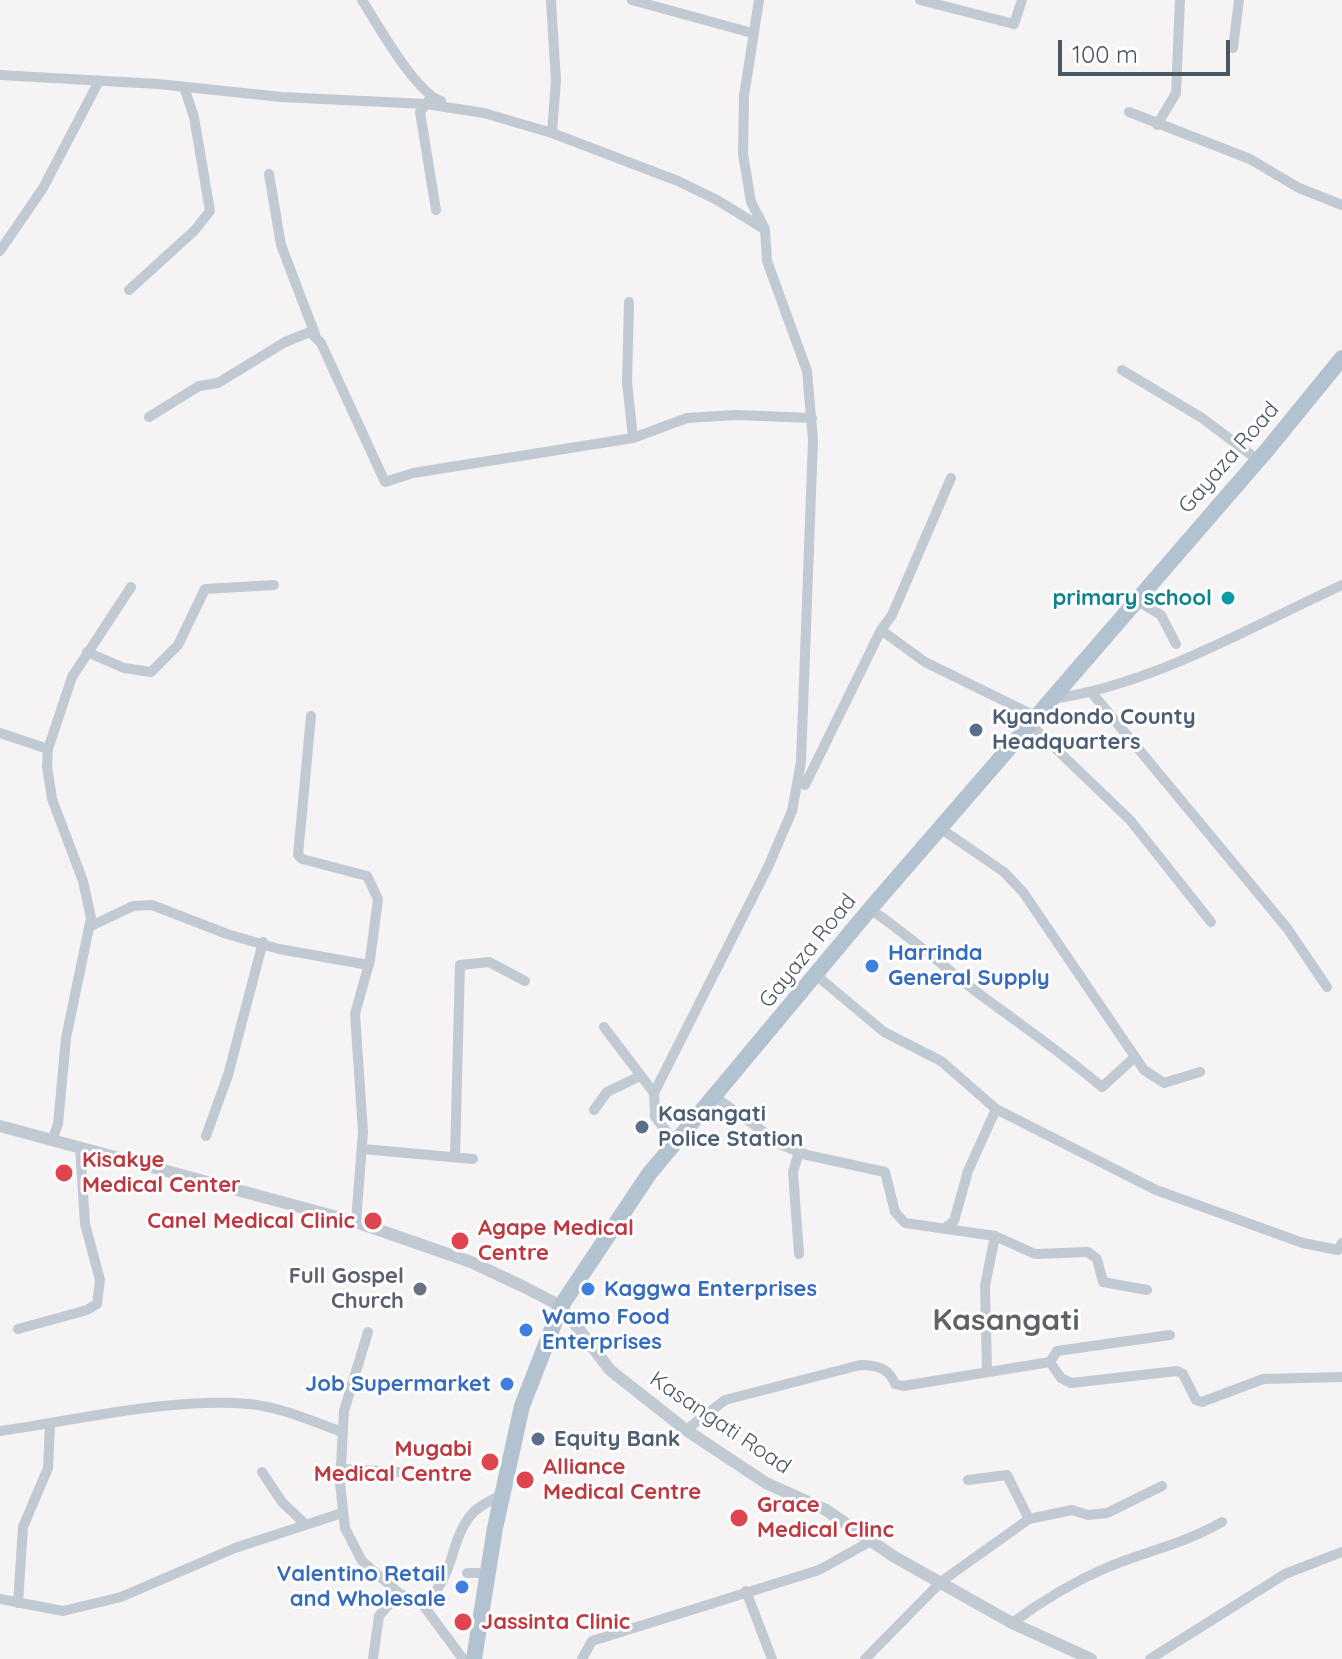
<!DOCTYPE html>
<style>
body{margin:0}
#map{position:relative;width:1342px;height:1659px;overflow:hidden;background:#f5f3f3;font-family:Quicksand,sans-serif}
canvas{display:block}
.scale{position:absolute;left:1058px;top:40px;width:172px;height:36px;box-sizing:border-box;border:4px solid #4a5661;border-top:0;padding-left:10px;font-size:24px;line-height:28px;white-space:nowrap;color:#4a5661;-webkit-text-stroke:6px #fff;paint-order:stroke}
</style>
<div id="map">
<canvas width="1342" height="1659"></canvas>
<div class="scale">100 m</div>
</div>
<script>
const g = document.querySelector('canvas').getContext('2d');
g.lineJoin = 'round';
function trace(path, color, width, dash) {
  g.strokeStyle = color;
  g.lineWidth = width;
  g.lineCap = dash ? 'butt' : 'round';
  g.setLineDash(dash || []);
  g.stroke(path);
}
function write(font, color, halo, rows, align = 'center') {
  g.font = font + ' Quicksand,sans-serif';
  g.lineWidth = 6;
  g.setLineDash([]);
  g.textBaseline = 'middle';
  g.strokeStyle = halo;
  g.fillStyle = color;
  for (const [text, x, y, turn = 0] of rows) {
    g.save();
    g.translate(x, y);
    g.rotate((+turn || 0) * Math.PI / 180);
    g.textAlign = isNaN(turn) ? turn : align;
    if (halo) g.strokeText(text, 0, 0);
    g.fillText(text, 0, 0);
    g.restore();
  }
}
const minor = new Path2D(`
 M 362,0 C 378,25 415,92 441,101
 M 632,0 L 752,33
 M 920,0 L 1014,24 L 1022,0
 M 551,1 L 556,80 L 552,133
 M 1233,48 L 1239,0
 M 0,75 L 158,84 L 281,97 L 426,104 L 484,113 L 552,133 L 678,181 L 717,200 L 764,229
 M 429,100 L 420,112 L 436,210
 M 1129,112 L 1250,159 L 1299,188 L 1342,205
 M 1157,125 L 1176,93 L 1180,0
 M 269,174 L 281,245 L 315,334
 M 0,251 L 43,188 L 99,81
 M 129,290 L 194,231 L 210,211 L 194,117 L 184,87
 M 629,302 L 627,382 L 633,438
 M 1122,370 L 1202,418 L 1258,460
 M 149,417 L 199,386 L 218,383 L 285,342 L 310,332 L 321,343 L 385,482 L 413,473 L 633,438 L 687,418 L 736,415 L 812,418
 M 1136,600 L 1161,615 L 1176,644
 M 881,630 L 925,662 L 1035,716
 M 87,652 L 124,668 L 151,672 L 178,645 L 205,589 L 274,585
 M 1092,693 L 1287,928 L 1327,987
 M 1053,699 C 1155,684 1250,627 1342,585
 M 311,716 L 298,855 L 302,859 L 367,876 L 378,899 L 370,960 L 355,1014 L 363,1132 L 356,1222
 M 1029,723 L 1130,820 L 1211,922
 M 0,733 L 48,749
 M 805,785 L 881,630 L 892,615 L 951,478
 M 940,828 L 1004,872 L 1023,892 L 1144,1070 L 1164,1083 L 1200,1072
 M 870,909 C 910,936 941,965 978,993 C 1020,1024 1062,1053 1102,1087 L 1135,1057
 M 91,926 L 133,906 L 152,905 L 227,934 L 279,949 L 369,965
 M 816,975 L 884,1032 L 941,1061 L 996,1109 L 1156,1190 L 1303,1243 L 1338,1250 L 1342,1243
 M 604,1027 L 654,1093
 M 714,1096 L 782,1145 L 807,1155 L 885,1172 L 895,1212 L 905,1223 L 995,1236 L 1035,1254 L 1088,1252 L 1097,1259 L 1103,1282 L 1147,1290
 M 594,1110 L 607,1092 L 640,1076
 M 206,1136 L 228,1075 L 263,942
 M 52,1140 L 58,1124 L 66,1038 L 91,918 L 83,881 L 52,799 L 47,766 L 48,749 L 72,677 L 131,587
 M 675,1142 L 655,1117 L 654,1093 L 768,867 L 792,811 L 801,762 L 813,440 L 807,371 L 767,261 L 765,229 L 751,202 L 743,154 L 744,96 L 759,0
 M 363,1149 L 473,1159
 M 799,1152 L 793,1172 L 799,1254
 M 455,1157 L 460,965 L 489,962 L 525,981
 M 945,1228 L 954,1221 L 968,1171 L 996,1109
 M 18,1329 L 87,1310 L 97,1304 L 100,1280 L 85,1224 L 80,1147
 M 368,1332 L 344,1411 L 340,1483 L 345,1528 L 362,1561 L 399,1593 L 423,1605 L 463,1659
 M 1050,1362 L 1061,1378 L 1071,1383 L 1177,1371 L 1183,1374 L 1196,1400 L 1202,1402 L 1263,1379 L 1342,1377
 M 1050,1362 L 1057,1351 L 1170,1335
 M 987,1371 L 985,1286 L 995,1236
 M 686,1430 L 725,1400 L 860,1365 C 877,1365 889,1368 895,1384 L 903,1386 L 1050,1362
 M 0,1431 C 76,1420 174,1397 249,1404 C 281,1407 312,1421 342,1432
 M 341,1469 L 399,1472
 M 262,1472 L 282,1502 L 305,1524
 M 968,1480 L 1007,1475 L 1029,1519
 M 467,1573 L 478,1573
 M 746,1591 L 772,1659
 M 0,1599 L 63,1611 L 121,1597 L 235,1548 L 342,1513
 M 18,1603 L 23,1527 L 48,1468 L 50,1424
 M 423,1605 C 458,1572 447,1547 470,1516 C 478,1506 490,1501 501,1495
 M 1012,1623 C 1043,1600 1073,1582 1108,1567 C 1147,1551 1186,1543 1222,1522
 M 373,1659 L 379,1616 L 399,1593
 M 582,1659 L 592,1641 L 819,1570 L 871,1541
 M 865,1659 L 942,1581 L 1029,1519 L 1072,1510 L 1088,1515 L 1107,1513 L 1162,1486
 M 1150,1659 L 1285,1574 L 1342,1552`);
const tertiary = new Path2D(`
 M 0,1126 L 356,1222 L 471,1262 L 522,1286 L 561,1306 L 610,1370 L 686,1430 L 766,1483 L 826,1510 L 893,1556 L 1012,1623 L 1091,1659`);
const primary = new Path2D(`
 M 474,1659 L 495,1528 L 522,1406 L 561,1306 L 649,1174 L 870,909 L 1267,450 L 1342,358`);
const markers = [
 [1228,598,8,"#0f9aa8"],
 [976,730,8,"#5c6f8a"],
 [872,966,8,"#3f7fe0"],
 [642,1127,8,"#5c6f8a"],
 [64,1173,10,"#e0444e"],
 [373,1221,10,"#e0444e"],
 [460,1241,10,"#e0444e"],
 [420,1289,8,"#6b7280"],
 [588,1289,8,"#3f7fe0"],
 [526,1330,8,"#3f7fe0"],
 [507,1384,8,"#3f7fe0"],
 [538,1439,8,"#5c6f8a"],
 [490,1462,10,"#e0444e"],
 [525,1480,10,"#e0444e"],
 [739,1518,10,"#e0444e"],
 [462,1587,8,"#3f7fe0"],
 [463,1622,10,"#e0444e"]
];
const streetNames = [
 ["Gayaza Road",1229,458,-49],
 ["Gayaza Road",808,951,-51],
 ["Kasangati Road",720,1423,34]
];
const cultureNames = [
 ["primary school",1212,598]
];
const serviceNames = [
 ["Kyandondo County",992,717],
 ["Headquarters",992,742],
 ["Kasangati",658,1114],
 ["Police Station",658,1139],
 ["Equity Bank",554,1439]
];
const shopNames = [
 ["Harrinda",888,953],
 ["General Supply",888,978],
 ["Kaggwa Enterprises",604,1289],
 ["Wamo Food",542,1317],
 ["Enterprises",542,1342],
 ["Job Supermarket",491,1384,"right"],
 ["Valentino Retail",446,1574,"right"],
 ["and Wholesale",446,1599,"right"]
];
const healthNames = [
 ["Kisakye",82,1160],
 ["Medical Center",82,1185],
 ["Canel Medical Clinic",355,1221,"right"],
 ["Agape Medical",478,1228],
 ["Centre",478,1253],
 ["Mugabi",472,1449,"right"],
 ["Medical Centre",472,1474,"right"],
 ["Alliance",543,1467],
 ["Medical Centre",543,1492],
 ["Grace",757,1505],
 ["Medical Clinc",757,1530],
 ["Jassinta Clinic",481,1622]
];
const worshipNames = [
 ["Full Gospel",404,1276],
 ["Church",404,1301]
];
const districtNames = [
 ["Kasangati",1006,1321]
];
trace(minor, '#c1cad2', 10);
trace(tertiary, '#c1cad2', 12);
trace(primary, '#b3c2d1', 16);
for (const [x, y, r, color] of markers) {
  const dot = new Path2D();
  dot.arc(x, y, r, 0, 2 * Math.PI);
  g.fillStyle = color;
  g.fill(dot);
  trace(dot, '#fff', 3);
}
write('22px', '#4a5661', '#fff', streetNames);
write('bold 22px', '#0d838f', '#fff', cultureNames, 'right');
write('bold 22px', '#4e5e75', '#fff', serviceNames, 'left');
write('bold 22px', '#366cbe', '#fff', shopNames, 'left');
write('bold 22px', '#be3a42', '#fff', healthNames, 'left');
write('bold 22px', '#5b616d', '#fff', worshipNames, 'right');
write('bold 30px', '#5f6368', '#fff', districtNames);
</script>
